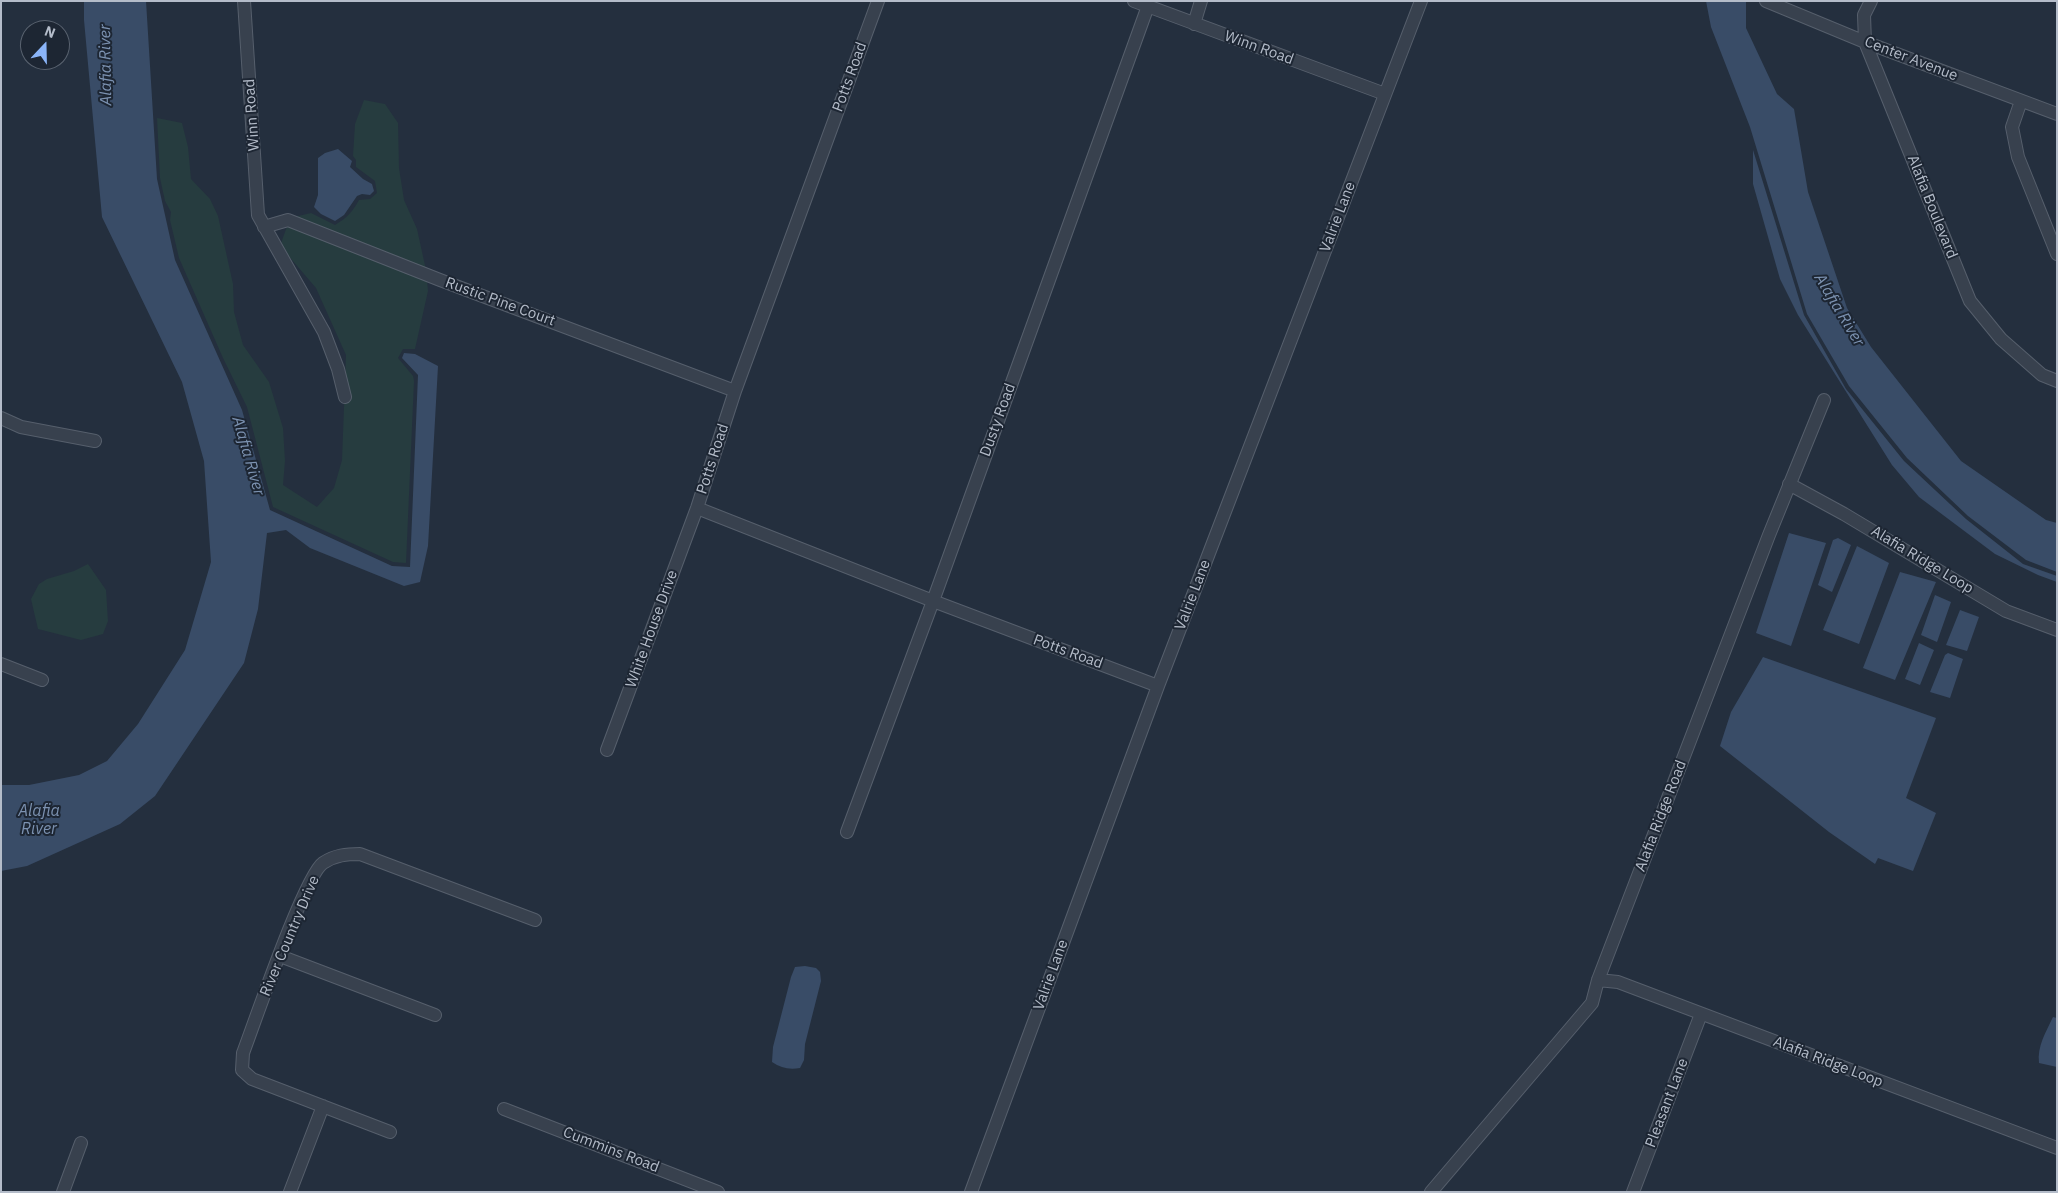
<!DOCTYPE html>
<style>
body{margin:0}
#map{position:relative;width:2058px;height:1193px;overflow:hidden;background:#242f3e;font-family:"IBM Plex Sans",sans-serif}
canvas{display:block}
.frame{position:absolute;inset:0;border:2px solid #b4bcc9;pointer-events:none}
.north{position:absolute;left:20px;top:20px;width:50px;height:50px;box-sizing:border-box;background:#1d2633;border:1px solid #59626f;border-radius:50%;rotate:21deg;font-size:14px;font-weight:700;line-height:20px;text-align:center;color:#b4bcc9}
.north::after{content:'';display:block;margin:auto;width:18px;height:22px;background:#8ab4f8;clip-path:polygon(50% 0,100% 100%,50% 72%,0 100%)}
</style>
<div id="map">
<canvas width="2058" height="1193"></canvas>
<div class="frame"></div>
<div class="north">N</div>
</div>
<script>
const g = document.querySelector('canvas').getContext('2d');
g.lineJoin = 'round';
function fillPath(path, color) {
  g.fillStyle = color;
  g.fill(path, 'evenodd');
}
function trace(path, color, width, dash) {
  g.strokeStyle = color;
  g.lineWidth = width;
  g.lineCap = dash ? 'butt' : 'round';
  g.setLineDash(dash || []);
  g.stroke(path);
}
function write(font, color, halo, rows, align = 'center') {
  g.font = font + ' "IBM Plex Sans",sans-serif';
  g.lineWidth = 4;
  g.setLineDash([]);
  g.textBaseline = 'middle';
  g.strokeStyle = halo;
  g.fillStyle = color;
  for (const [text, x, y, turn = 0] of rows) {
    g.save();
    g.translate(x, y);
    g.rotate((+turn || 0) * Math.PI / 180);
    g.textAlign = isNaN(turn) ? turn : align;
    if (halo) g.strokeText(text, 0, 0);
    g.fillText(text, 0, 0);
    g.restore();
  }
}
const green = new Path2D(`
 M 364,100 L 385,104 L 398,123 L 399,168 L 404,200 L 417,229 L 426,270 L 428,291 L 415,349 L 403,349 L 398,358 L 413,376 L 414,381 L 406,563 L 393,562 L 273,507 L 247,407 L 223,358 L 179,258 L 170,220 L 171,212 L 165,201 L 160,178 L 157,118 L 182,123 L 188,147 L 191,179 L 210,199 L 218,216 L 233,284 L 234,312 L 243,345 L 269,382 L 283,428 L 285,461 L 283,485 L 317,507 L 334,488 L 342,460 L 346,355 L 316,288 L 280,246 L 290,218 L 311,213 L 335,225 C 347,218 353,211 359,200 L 370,199 L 377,193 L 375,181 L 356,167 L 356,160 L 353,156 L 355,124 Z
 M 88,564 L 106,590 L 108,621 L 103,634 L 81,640 L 38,629 L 31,599 L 39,584 L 47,579 L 74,571 Z`);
const water = new Path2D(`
 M 84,1 L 146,1 L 157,179 L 175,260 L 242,410 L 270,510 L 392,566 L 410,567 L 418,375 L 402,358 L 404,353 L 415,354 L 438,366 L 428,546 L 420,582 L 404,586 L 310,548 L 286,530 L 267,533 L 258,609 L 244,663 L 155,796 L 120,824 L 27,866 L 1,871 L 1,785 L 29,785 L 79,775 L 107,761 L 138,724 L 185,650 L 211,562 L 204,461 L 182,382 L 102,217 L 84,20 Z
 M 1706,1 L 1746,1 L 1746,28 L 1777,94 L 1794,109 L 1808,192 L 1847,308 L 1871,347 L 1961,461 L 2046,520 L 2057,523 L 2057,572 L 2026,560 L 1968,516 L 1907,458 L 1849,386 L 1807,314 L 1750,127 L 1711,27 Z
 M 338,149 L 352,161 L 350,167 L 363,179 L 372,184 L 374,191 L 370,195 L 362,194 L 357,196 L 344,215 L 335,221 L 321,214 L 314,207 L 318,195 L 318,158 L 325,153 Z
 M 1753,150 L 1804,315 L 1846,389 L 1904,461 L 1966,519 L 2023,564 L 2057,576 L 2057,582 L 2038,575 L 1995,554 L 1919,497 L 1892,465 L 1798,315 L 1780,279 L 1753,184 Z
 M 1789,533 L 1826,543 L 1791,646 L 1756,633 Z
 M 1838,538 L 1851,545 L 1832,592 L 1818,585 L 1833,540 Z
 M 1857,546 L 1889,563 L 1859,644 L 1823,630 Z
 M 1900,572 L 1936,582 L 1895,680 L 1863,668 Z
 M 1935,595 L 1951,602 L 1937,642 L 1921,635 Z
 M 1960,610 L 1979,617 L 1967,651 L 1946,645 Z
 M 1919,643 L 1934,650 L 1920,685 L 1905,679 Z
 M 1948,653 L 1963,659 L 1950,698 L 1930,692 L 1945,655 Z
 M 1763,657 L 1936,718 L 1906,798 L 1936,813 L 1913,871 L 1878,858 L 1875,864 L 1829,832 L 1720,746 L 1731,712 Z
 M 805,966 L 816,968 L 820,972 L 821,981 L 805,1044 L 804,1060 L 800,1068 C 789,1070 781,1068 772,1062 L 773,1047 L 791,977 L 795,967 Z
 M 2053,1017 L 2057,1018 L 2057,1067 L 2039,1063 C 2037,1046 2046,1032 2053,1017 Z`);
const minor = new Path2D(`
 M 244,1 L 258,215 L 324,332 L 338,369 L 345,397
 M 1134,1 L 1385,94
 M 1766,1 L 1865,42 L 2057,114
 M 1871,1 L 1864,15 L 1865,42 L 1970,301 L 2001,339 L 2042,375 L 2057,381
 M 1194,24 L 1201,1
 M 2021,101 L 2012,127 L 2018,157 L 2057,254
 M 264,227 L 288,220 L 440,280 L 735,391
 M 1,418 L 21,427 L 95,441
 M 1789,484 L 1844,514 L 2006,611 L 2057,630
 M 697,508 L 933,601 L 1158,686
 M 1,664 L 42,680
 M 607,750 L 697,508 L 735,391 L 878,1
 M 847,832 L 933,601 L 1148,6
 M 280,956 L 435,1015
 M 1598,980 L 1618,982 L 2057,1148
 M 504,1109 L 718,1192
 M 390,1132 L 252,1079 L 242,1070 L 243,1053 C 254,1024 305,875 323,863 C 335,855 347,854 360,854 L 535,920
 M 63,1192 L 81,1143
 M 290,1192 L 323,1106
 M 971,1192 L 1158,686 L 1421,1
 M 1431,1192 L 1592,1003 L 1598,980 L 1769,535 L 1824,400
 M 1633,1192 L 1701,1014`);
const streetNames = [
 ["Winn Road",1259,48,20],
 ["Center Avenue",1911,59,21],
 ["Potts Road",850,77,-70],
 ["Winn Road",252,115,-94],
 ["Alafia Boulevard",1932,207,68],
 ["Valrie Lane",1338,217,-69],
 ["Rustic Pine Court",500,302,20],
 ["Dusty Road",998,420,-70],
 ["Potts Road",713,459,-72],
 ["Alafia Ridge Loop",1922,560,31],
 ["Valrie Lane",1193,595,-69],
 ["White House Drive",652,629,-70],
 ["Potts Road",1068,652,20],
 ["Alafia Ridge Road",1661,816,-69],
 ["River Country Drive",290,936,-67],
 ["Valrie Lane",1051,975,-70],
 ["Alafia Ridge Loop",1828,1062,21],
 ["Pleasant Lane",1667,1103,-69],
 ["Cummins Road",611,1150,21]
];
const waterNames = [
 ["Alafia River",106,65,-91],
 ["Alafia River",1839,310,59],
 ["Alafia River",248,456,74],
 ["Alafia",39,811],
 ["River",39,829]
];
fillPath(green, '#263c3f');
fillPath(water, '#394c67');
trace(minor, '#565f6c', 14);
trace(minor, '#38414e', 12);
write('15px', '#b4bcc9', '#1d2633', streetNames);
write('italic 16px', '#7c92b1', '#1d2633', waterNames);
</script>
